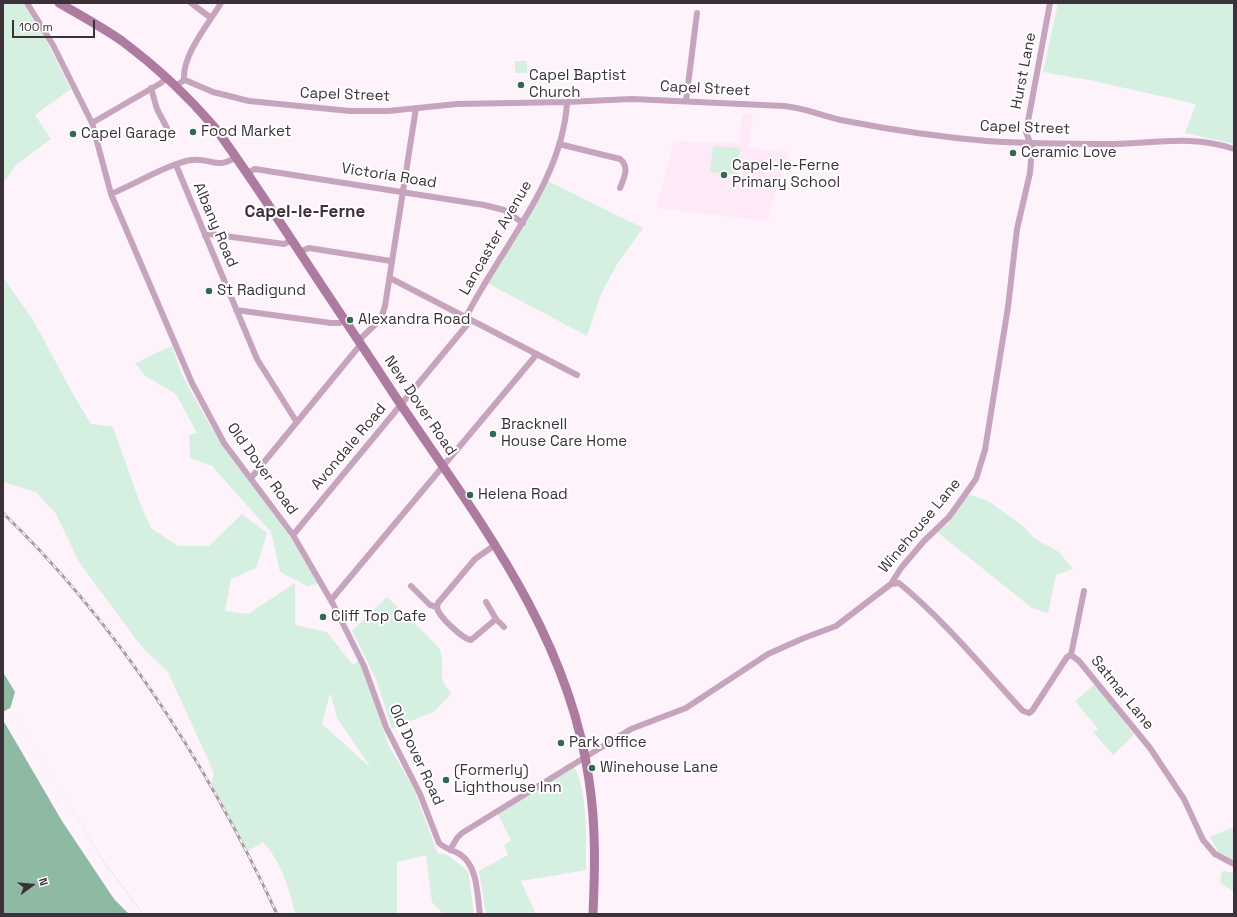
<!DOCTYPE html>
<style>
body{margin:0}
#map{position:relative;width:1237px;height:917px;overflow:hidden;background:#fef3fb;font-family:"Space Grotesk",sans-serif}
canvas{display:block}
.frame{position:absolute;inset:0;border:4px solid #3c3139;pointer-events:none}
.north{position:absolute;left:12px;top:865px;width:40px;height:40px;-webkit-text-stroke:3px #fff;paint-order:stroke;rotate:74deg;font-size:11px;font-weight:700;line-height:16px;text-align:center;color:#3c3139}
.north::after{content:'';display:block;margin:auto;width:14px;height:18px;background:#3c3139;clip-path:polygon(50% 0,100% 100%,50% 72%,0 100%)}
.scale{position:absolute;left:12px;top:20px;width:83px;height:18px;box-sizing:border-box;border:2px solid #3c3139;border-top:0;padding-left:5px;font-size:12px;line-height:14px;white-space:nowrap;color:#3c3139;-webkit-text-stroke:3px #fff;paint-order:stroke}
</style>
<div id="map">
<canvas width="1237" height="917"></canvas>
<div class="frame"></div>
<div class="north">N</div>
<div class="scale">100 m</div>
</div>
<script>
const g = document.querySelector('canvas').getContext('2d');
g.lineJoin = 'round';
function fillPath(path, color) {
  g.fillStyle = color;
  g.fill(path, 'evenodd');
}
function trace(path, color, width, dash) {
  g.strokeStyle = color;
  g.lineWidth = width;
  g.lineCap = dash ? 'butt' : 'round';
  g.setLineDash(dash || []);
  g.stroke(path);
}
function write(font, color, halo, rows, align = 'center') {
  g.font = font + ' "Space Grotesk",sans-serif';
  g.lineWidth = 4;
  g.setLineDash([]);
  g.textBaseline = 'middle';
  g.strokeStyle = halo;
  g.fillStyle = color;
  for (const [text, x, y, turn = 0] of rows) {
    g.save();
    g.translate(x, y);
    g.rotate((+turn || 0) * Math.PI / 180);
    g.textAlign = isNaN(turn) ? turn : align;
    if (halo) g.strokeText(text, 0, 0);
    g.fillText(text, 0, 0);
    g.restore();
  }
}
const built = new Path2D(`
 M 742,114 L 753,115 L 749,148 L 789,152 L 767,221 L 656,208 L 674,141 L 739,143 Z`);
const green = new Path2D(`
 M 3,3 L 23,3 L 45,38 L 71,89 L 35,115 L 51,139 L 17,164 L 3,183 Z
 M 1058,3 L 1234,3 L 1234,144 L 1185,133 L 1196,104 L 1089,80 L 1043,72 Z
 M 515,61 L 527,61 L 527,73 L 515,73 Z
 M 713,146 L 740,148 L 737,175 L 710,172 Z
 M 548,181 L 643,228 L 616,266 L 601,294 L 587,336 L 487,283 Z
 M 3,277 L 33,320 L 74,396 L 91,424 L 113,427 L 140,503 L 151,528 L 178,546 L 209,546 L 242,514 L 267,533 L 256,568 L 231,579 L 225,611 L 248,614 L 295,583 L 295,625 L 327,632 L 353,665 L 359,660 L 389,746 L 413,787 L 438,854 L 446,854 L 468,871 L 474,914 L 443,914 L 432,902 L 426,855 L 397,862 L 397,914 L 295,914 C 290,890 281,861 263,842 L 248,851 L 211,782 L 214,773 L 168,672 L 141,646 L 79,562 L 56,514 L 36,492 L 3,482 ZM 330,693 L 337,718 L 371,768 L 322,724 Z
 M 172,346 L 182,375 L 212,429 L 290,537 L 318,584 L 307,586 L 280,572 L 271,532 L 212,466 L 190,458 L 189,435 L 197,433 L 176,394 L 145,376 L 135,363 Z
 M 971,495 L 990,502 L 1024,527 L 1034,538 L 1059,552 L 1073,569 L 1056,575 L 1048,613 L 1032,608 L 937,532 L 948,524 L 967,496 Z
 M 387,597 C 395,605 437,643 440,650 C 446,667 435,679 452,693 L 435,711 L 392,729 L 376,679 L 352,631 Z
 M 1095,684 L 1134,735 L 1113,755 L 1093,732 L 1098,729 L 1075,701 Z
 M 574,767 C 588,789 586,843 586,870 L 521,881 L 536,914 L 486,914 L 479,871 L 508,855 L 504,845 L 511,840 L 497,813 Z
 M 1234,827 L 1234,860 L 1219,853 L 1210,837 Z
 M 1222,871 L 1234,873 L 1234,892 L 1220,883 Z`);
const water = new Path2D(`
 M 3,672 L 15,692 L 10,709 L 104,862 L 143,914 L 3,914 Z`);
const pier = new Path2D(`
 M 10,708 L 104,862 L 143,914 L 129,914 L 114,899 L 62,821 L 3,720 L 3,712 Z`);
const minor = new Path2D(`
 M 27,3 L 53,45 L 92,123 L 111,194 L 192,383 L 224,443 L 293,535 L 333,604 L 364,666 L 386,727 L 420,794 L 439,843 C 445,849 454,850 461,855 C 478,867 477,895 480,914
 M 191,3 L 211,18
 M 184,80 C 182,55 209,23 221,3
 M 176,85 L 185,80 L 213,92 L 249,101 L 350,111 L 388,111 L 457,104 L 567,102 L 632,99 L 784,106 C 806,108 825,117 846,121 C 892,130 940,137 987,141 C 1029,144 1072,144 1114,144 C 1155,143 1194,135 1234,149
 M 151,88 L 157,109 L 167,128
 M 686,101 L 697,13
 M 92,123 L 161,83 L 167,77
 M 559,144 L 620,159 C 630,167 624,178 620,188
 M 176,165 L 257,359 L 296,421
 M 247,173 L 255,169 L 484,205 L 504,210 L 523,223
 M 111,194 C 131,186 172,162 192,160 C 212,158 217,170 236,157
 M 205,236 L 210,234 L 284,244 L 292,240
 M 299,252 L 309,248 L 391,261
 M 390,278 L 577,375
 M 236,310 L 331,323 L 340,323 L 345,320
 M 466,317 C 500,249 563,181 567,102
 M 359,340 L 381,319 L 385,306 L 416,108
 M 251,478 L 361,344
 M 293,535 L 471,320
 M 891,584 L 899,583 C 945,621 983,668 1023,711 L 1029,713 L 1032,711 L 1067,657 L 1071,655 L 1079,661 L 1150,748 L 1184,799 L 1203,840 L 1215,854 L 1234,864
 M 411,586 L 430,605 L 437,607
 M 331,600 L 537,354
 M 486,602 L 496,619 L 471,640 C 463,639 439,617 437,608 L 438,603 L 475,559 L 495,545
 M 496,619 L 504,627
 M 1071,655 L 1084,591
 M 450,850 L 457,838 L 462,833 L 631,729 L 686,708 L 768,654 L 804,638 L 836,626 L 891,584 L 901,568 L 924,541 L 949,517 L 976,479 L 985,450 L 1008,307 L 1017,229 L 1030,173 L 1032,148 L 1026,132 L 1050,3`);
const secondary = new Path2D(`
 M 59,3 C 80,15 102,27 122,41 C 157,67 188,96 216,129 C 245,169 272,210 299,251 C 330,299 362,345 393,393 C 474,514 568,631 589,780 C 596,825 595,869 593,914`);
const rail = new Path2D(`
 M 3,513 C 121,627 208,766 277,914`);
const markers = [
 [521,85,4,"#33694f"],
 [193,132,4,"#33694f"],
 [73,134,4,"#33694f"],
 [1013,153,4,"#33694f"],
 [724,175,4,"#33694f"],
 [209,291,4,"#33694f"],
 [350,320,4,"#33694f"],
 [493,434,4,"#33694f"],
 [470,495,4,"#33694f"],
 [323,617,4,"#33694f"],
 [561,743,4,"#33694f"],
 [592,768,4,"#33694f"],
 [446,780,4,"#33694f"]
];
const streetNames = [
 ["Hurst Lane",1024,71,-79],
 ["Capel Street",705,89,3],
 ["Capel Street",345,95,2],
 ["Capel Street",1025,128,2],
 ["Victoria Road",389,176,9],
 ["Albany Road",215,225,67],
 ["Lancaster Avenue",496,238,-60],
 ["New Dover Road",420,406,56],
 ["Avondale Road",349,447,-50],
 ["Old Dover Road",262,469,54],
 ["Winehouse Lane",920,526,-50],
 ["Satmar Lane",1122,693,51],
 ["Old Dover Road",416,755,65]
];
const poiNames = [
 ["Capel Baptist",529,76],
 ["Church",529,93],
 ["Food Market",201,132],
 ["Capel Garage",81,134],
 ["Ceramic Love",1021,153],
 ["Capel-le-Ferne",732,166],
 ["Primary School",732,183],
 ["St Radigund",217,291],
 ["Alexandra Road",358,320],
 ["Bracknell",501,425],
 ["House Care Home",501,442],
 ["Helena Road",478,495],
 ["Cliff Top Cafe",331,617],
 ["Park Office",569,743],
 ["Winehouse Lane",600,768],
 ["(Formerly)",454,771],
 ["Lighthouse Inn",454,788]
];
const quarterNames = [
 ["Capel-le-Ferne",305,212]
];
fillPath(built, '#fee9f8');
fillPath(green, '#d5efe1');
fillPath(water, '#8eb9a2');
fillPath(pier, '#fef3fb');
trace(minor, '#c6a4bd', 6);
trace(secondary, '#ad7ba0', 9);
trace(rail, '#a79ca4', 3);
trace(rail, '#fff', 1.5, [4.5]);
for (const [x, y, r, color] of markers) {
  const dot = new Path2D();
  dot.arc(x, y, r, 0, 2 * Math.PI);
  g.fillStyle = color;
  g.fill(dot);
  trace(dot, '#fff', 1.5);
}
write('15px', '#3c3139', '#fff', streetNames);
write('15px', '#3c3139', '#fff', poiNames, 'left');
write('bold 17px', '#3c3139', '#fff', quarterNames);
</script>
